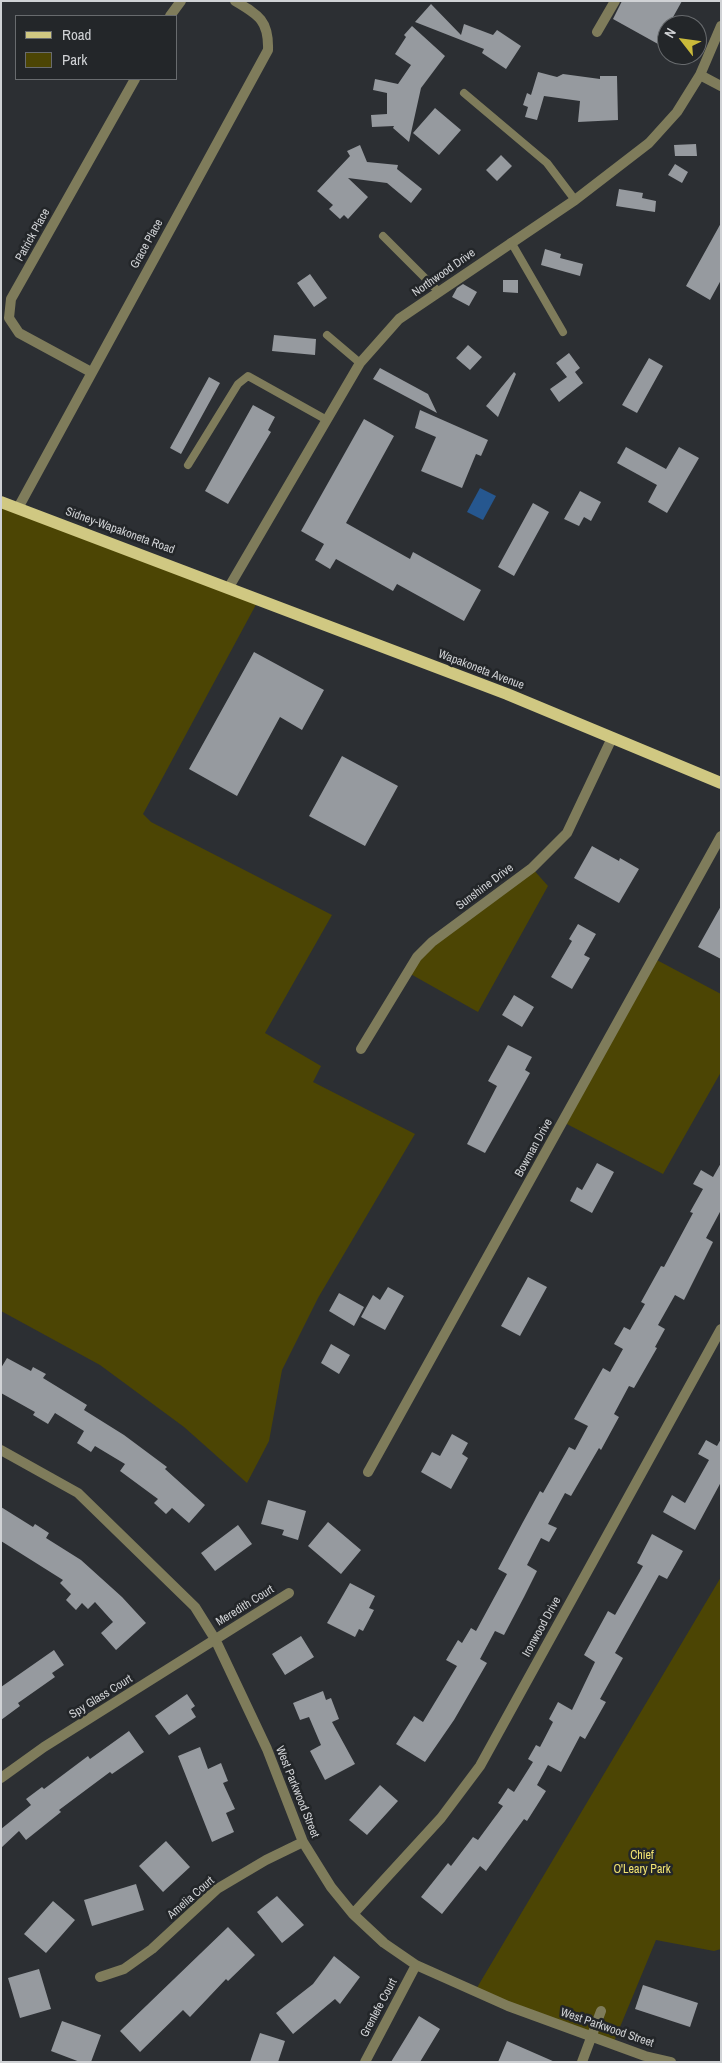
<!DOCTYPE html>
<style>
body{margin:0}
#map{position:relative;width:722px;height:2063px;overflow:hidden;background:#2c2f33;font-family:"Archivo Narrow",sans-serif}
canvas{display:block}
.frame{position:absolute;inset:0;border:2px solid #d0d2d5;pointer-events:none}
.legend{position:absolute;left:15px;top:15px;width:162px;height:65px;box-sizing:border-box;background:#232629;border:1px solid #686b6e;margin:0;padding:6px 9px;list-style:none;font-size:15px;color:#d0d2d5}
.legend li{display:flex;align-items:center;gap:10px;height:25px}
.legend b{width:25px;border:1px solid #686b6e}
.north{position:absolute;left:657px;top:15px;width:50px;height:50px;box-sizing:border-box;background:#232629;border:1px solid #686b6e;border-radius:50%;rotate:300deg;font-size:14px;font-weight:700;line-height:20px;text-align:center;color:#d0d2d5}
.north::after{content:'';display:block;margin:auto;width:18px;height:22px;background:#caba3a;clip-path:polygon(50% 0,100% 100%,50% 72%,0 100%)}
</style>
<div id="map">
<canvas width="722" height="2063"></canvas>
<div class="frame"></div>
<ul class="legend">
<li><b style="height:6px;background:#d0c882"></b>Road</li>
<li><b style="height:14px;background:#4c4504"></b>Park</li>
</ul>
<div class="north">N</div>
</div>
<script>
const g = document.querySelector('canvas').getContext('2d');
g.lineJoin = 'round';
function fillPath(path, color) {
  g.fillStyle = color;
  g.fill(path, 'evenodd');
}
function trace(path, color, width, dash) {
  g.strokeStyle = color;
  g.lineWidth = width;
  g.lineCap = dash ? 'butt' : 'round';
  g.setLineDash(dash || []);
  g.stroke(path);
}
function write(font, color, halo, rows, align = 'center') {
  g.font = font + ' "Archivo Narrow",sans-serif';
  g.lineWidth = 5;
  g.setLineDash([]);
  g.textBaseline = 'middle';
  g.strokeStyle = halo;
  g.fillStyle = color;
  for (const [text, x, y, turn = 0] of rows) {
    g.save();
    g.translate(x, y);
    g.rotate((+turn || 0) * Math.PI / 180);
    g.textAlign = isNaN(turn) ? turn : align;
    if (halo) g.strokeText(text, 0, 0);
    g.fillText(text, 0, 0);
    g.restore();
  }
}
const green = new Path2D(`
 M 1,502 L 259,599 L 143,814 L 151,822 L 332,915 L 265,1033 L 321,1066 L 313,1082 L 415,1134 L 318,1298 L 282,1370 L 269,1441 L 247,1483 L 184,1427 L 100,1365 L 1,1311 Z
 M 532,868 L 548,886 L 478,1012 L 407,972 L 417,957 Z
 M 653,958 L 721,994 L 721,1072 L 663,1174 L 563,1122 Z
 M 721,1577 L 721,1949 L 714,1951 L 656,1940 L 613,2044 L 475,1991 Z`);
const water = new Path2D(`
 M 480,488 L 496,496 L 483,520 L 467,512 Z`);
const building = new Path2D(`
 M 622,1 L 682,1 L 658,44 L 613,19 Z
 M 431,4 L 461,35 L 464,24 L 493,35 L 497,30 L 521,46 L 506,69 L 482,53 L 484,49 L 415,22 Z
 M 412,26 L 445,56 L 421,88 L 409,142 L 393,128 L 394,126 L 372,127 L 371,115 L 387,114 L 387,93 L 373,90 L 375,79 L 398,84 L 411,65 L 395,54 L 406,37 L 404,35 Z
 M 538,72 L 557,77 L 563,74 L 600,79 L 600,76 L 617,76 L 618,120 L 578,122 L 580,101 L 544,96 L 537,120 L 525,117 L 528,107 L 523,105 L 527,93 L 531,95 Z
 M 435,108 L 461,130 L 439,155 L 413,133 Z
 M 696,144 L 697,156 L 675,156 L 674,145 Z
 M 360,145 L 367,162 L 398,165 L 397,169 L 422,189 L 411,203 L 387,183 L 348,178 L 368,197 L 348,219 L 344,215 L 340,219 L 329,209 L 333,205 L 317,191 L 350,156 L 347,151 Z
 M 501,155 L 512,166 L 497,181 L 486,170 Z
 M 675,164 L 688,172 L 682,183 L 668,175 Z
 M 619,189 L 643,193 L 642,198 L 656,201 L 655,212 L 616,206 Z
 M 721,223 L 721,280 L 710,300 L 686,286 Z
 M 545,249 L 561,254 L 560,258 L 583,264 L 580,276 L 541,265 Z
 M 310,274 L 327,298 L 314,307 L 297,283 Z
 M 503,280 L 518,280 L 518,293 L 503,292 Z
 M 463,284 L 477,292 L 469,306 L 452,297 L 457,288 Z
 M 274,335 L 316,339 L 315,355 L 272,351 Z
 M 468,345 L 482,357 L 470,370 L 456,358 Z
 M 569,353 L 580,368 L 575,372 L 583,383 L 559,402 L 550,389 L 567,377 L 556,363 Z
 M 649,358 L 663,366 L 637,413 L 622,405 Z
 M 380,368 L 428,394 L 437,413 L 373,379 Z
 M 514,372 L 516,374 L 498,417 L 486,406 Z
 M 209,377 L 220,383 L 181,454 L 170,448 Z
 M 253,405 L 275,417 L 268,430 L 271,432 L 228,504 L 205,491 Z
 M 420,410 L 488,440 L 481,456 L 476,454 L 462,488 L 421,471 L 436,437 L 415,428 Z
 M 364,419 L 394,436 L 346,523 L 410,559 L 413,552 L 481,590 L 464,621 L 397,584 L 393,591 L 336,559 L 330,569 L 315,560 L 324,544 L 301,531 Z
 M 626,447 L 666,469 L 679,447 L 699,458 L 667,513 L 648,502 L 657,485 L 617,463 Z
 M 580,491 L 601,502 L 591,521 L 584,517 L 579,526 L 564,519 Z
 M 533,503 L 549,512 L 514,576 L 498,567 Z
 M 254,652 L 324,690 L 302,730 L 280,717 L 237,796 L 189,769 Z
 M 342,756 L 398,786 L 365,846 L 309,816 Z
 M 592,846 L 619,861 L 620,858 L 639,869 L 619,903 L 574,878 Z
 M 721,906 L 721,959 L 698,947 Z
 M 578,924 L 596,934 L 584,955 L 590,958 L 572,989 L 551,977 L 572,941 L 569,939 Z
 M 514,995 L 534,1007 L 522,1027 L 502,1015 Z
 M 508,1045 L 532,1057 L 525,1070 L 530,1073 L 485,1153 L 467,1144 L 497,1086 L 488,1081 Z
 M 597,1163 L 614,1172 L 592,1213 L 570,1201 L 577,1187 L 582,1190 Z
 M 721,1163 L 721,1210 L 706,1238 L 713,1242 L 684,1300 L 675,1295 L 658,1325 L 665,1329 L 655,1347 L 657,1348 L 634,1388 L 629,1386 L 614,1414 L 619,1417 L 601,1450 L 599,1448 L 571,1496 L 565,1493 L 548,1524 L 557,1528 L 549,1542 L 541,1538 L 527,1565 L 537,1571 L 524,1597 L 504,1635 L 495,1631 L 480,1659 L 487,1663 L 454,1720 L 425,1762 L 396,1744 L 414,1716 L 423,1722 L 457,1666 L 446,1660 L 458,1640 L 462,1643 L 471,1628 L 476,1631 L 507,1574 L 498,1569 L 523,1522 L 540,1491 L 543,1493 L 569,1447 L 575,1450 L 588,1426 L 574,1419 L 603,1368 L 610,1372 L 623,1349 L 614,1344 L 624,1327 L 630,1330 L 645,1304 L 641,1302 L 661,1266 L 664,1267 L 693,1213 L 690,1212 L 703,1189 L 693,1184 L 701,1170 L 713,1177 Z
 M 528,1277 L 547,1287 L 520,1336 L 501,1326 Z
 M 388,1287 L 404,1296 L 385,1330 L 361,1317 L 373,1295 L 380,1300 Z
 M 339,1293 L 364,1307 L 354,1326 L 329,1311 Z
 M 331,1344 L 350,1355 L 339,1374 L 321,1363 Z
 M 7,1358 L 31,1371 L 33,1367 L 46,1374 L 43,1378 L 87,1405 L 84,1410 L 124,1435 L 167,1467 L 165,1469 L 205,1505 L 189,1523 L 172,1508 L 166,1514 L 154,1503 L 158,1499 L 120,1471 L 125,1464 L 95,1446 L 91,1452 L 77,1443 L 84,1431 L 55,1413 L 48,1424 L 33,1415 L 35,1412 L 1,1393 L 1,1368 Z
 M 452,1434 L 468,1443 L 462,1454 L 468,1458 L 451,1489 L 421,1472 L 432,1452 L 440,1456 Z
 M 721,1439 L 721,1482 L 695,1530 L 663,1512 L 672,1495 L 685,1503 L 709,1460 L 698,1454 L 706,1440 L 717,1446 Z
 M 268,1500 L 306,1511 L 298,1540 L 282,1535 L 284,1530 L 261,1524 Z
 M 1,1507 L 33,1527 L 35,1524 L 49,1533 L 46,1538 L 81,1560 L 122,1597 L 146,1623 L 116,1650 L 101,1633 L 113,1622 L 95,1602 L 88,1609 L 82,1603 L 76,1610 L 66,1600 L 71,1594 L 60,1583 L 63,1580 L 1,1541 Z
 M 328,1522 L 361,1550 L 341,1574 L 308,1546 Z
 M 238,1525 L 252,1544 L 215,1571 L 201,1553 Z
 M 652,1534 L 683,1551 L 667,1579 L 659,1575 L 615,1653 L 623,1658 L 600,1699 L 606,1702 L 585,1739 L 580,1736 L 561,1772 L 548,1765 L 537,1785 L 546,1791 L 527,1821 L 524,1819 L 486,1871 L 480,1866 L 442,1914 L 421,1897 L 448,1863 L 451,1866 L 473,1837 L 478,1840 L 503,1806 L 498,1803 L 508,1788 L 514,1792 L 533,1762 L 528,1759 L 536,1745 L 540,1747 L 553,1722 L 549,1719 L 558,1702 L 572,1710 L 595,1662 L 584,1655 L 608,1611 L 615,1615 L 643,1566 L 637,1563 Z
 M 350,1583 L 375,1596 L 369,1608 L 374,1610 L 363,1631 L 359,1629 L 355,1637 L 327,1623 Z
 M 301,1636 L 314,1657 L 285,1675 L 272,1654 Z
 M 54,1650 L 64,1665 L 52,1673 L 55,1677 L 18,1703 L 20,1706 L 1,1720 L 1,1687 Z
 M 323,1691 L 326,1700 L 331,1698 L 339,1719 L 332,1722 L 355,1764 L 325,1780 L 310,1751 L 321,1745 L 309,1717 L 300,1720 L 293,1703 Z
 M 187,1694 L 195,1706 L 191,1709 L 196,1717 L 169,1735 L 155,1716 Z
 M 129,1731 L 144,1752 L 112,1774 L 110,1772 L 59,1810 L 61,1812 L 26,1840 L 19,1831 L 1,1848 L 1,1829 L 31,1805 L 26,1799 L 42,1787 L 44,1789 L 88,1756 L 90,1759 Z
 M 200,1747 L 208,1769 L 221,1763 L 228,1781 L 223,1783 L 235,1809 L 226,1813 L 234,1832 L 212,1842 L 178,1756 Z
 M 380,1785 L 398,1801 L 367,1835 L 349,1820 Z
 M 166,1841 L 190,1867 L 163,1892 L 139,1866 Z
 M 136,1884 L 144,1910 L 92,1926 L 84,1900 Z
 M 277,1896 L 304,1925 L 282,1943 L 257,1912 Z
 M 53,1901 L 75,1920 L 46,1953 L 24,1934 Z
 M 228,1927 L 255,1955 L 228,1981 L 226,1979 L 190,2017 L 183,2010 L 140,2052 L 120,2031 Z
 M 334,1956 L 360,1977 L 340,2004 L 335,1999 L 293,2034 L 276,2013 L 313,1984 Z
 M 39,1969 L 51,2009 L 20,2018 L 8,1978 Z
 M 643,1985 L 698,2003 L 690,2027 L 635,2009 Z
 M 419,2016 L 440,2029 L 420,2062 L 391,2062 Z
 M 62,2021 L 101,2035 L 91,2062 L 80,2062 L 51,2051 Z
 M 260,2033 L 285,2041 L 278,2062 L 250,2062 Z
 M 507,2041 L 555,2062 L 498,2062 Z`);
const lane = new Path2D(`
 M 464,93 L 547,163 L 575,200
 M 383,236 L 438,291
 M 511,242 L 563,332
 M 327,335 L 360,363
 M 188,465 L 238,384 L 248,376 L 325,419`);
const street = new Path2D(`
 M 170,16 L 181,1
 M 597,32 L 615,1
 M 700,75 L 721,86
 M 91,372 L 19,333 L 9,318 L 11,299 L 135,79
 M 18,508 L 268,50 C 269,21 259,15 235,1
 M 229,587 L 360,363 L 399,319 L 575,200 L 649,143 L 677,112 L 700,75 L 721,26
 M 361,1049 L 417,957 L 432,942 L 532,868 L 567,833 L 612,738
 M 1,1450 L 78,1493 L 195,1607 L 215,1639 L 267,1749 L 303,1842 L 331,1887 L 353,1914 L 384,1943 L 416,1965 L 508,2006 L 645,2056 L 671,2062
 M 368,1472 L 721,836
 M 1,1778 L 44,1747 L 289,1593
 M 353,1914 L 441,1818 L 480,1766 L 721,1329
 M 100,1977 L 124,1969 L 152,1949 L 217,1889 L 266,1860 L 303,1842
 M 365,2062 L 416,1965
 M 582,2062 L 601,2011`);
const primary = new Path2D(`
 M 1,502 L 507,694 L 721,783`);
const streetNames = [
 ["Patrick Place",33,235,-61],
 ["Grace Place",147,244,-61],
 ["Northwood Drive",444,273,-35],
 ["Sidney-Wapakoneta Road",120,531,20],
 ["Wapakoneta Avenue",481,670,21],
 ["Sunshine Drive",485,887,-37],
 ["Bowman Drive",534,1148,-61],
 ["Meredith Court",245,1606,-32],
 ["Ironwood Drive",542,1627,-61],
 ["Spy Glass Court",101,1697,-32],
 ["West Parkwood Street",297,1792,68],
 ["Amelia Court",191,1898,-41],
 ["Grenlefe Court",379,2008,-62],
 ["West Parkwood Street",607,2028,19]
];
const parkNames = [
 ["Chief",642,1856],
 ["O'Leary Park",642,1870]
];
fillPath(green, '#4c4504');
fillPath(water, '#26578f');
fillPath(building, '#969a9f');
trace(lane, '#7f7c5b', 8);
trace(street, '#7f7c5b', 10);
trace(primary, '#d0c882', 12);
write('12px', '#d0d2d5', '#232629', streetNames);
write('12px', '#f1e371', '#232629', parkNames);
</script>
